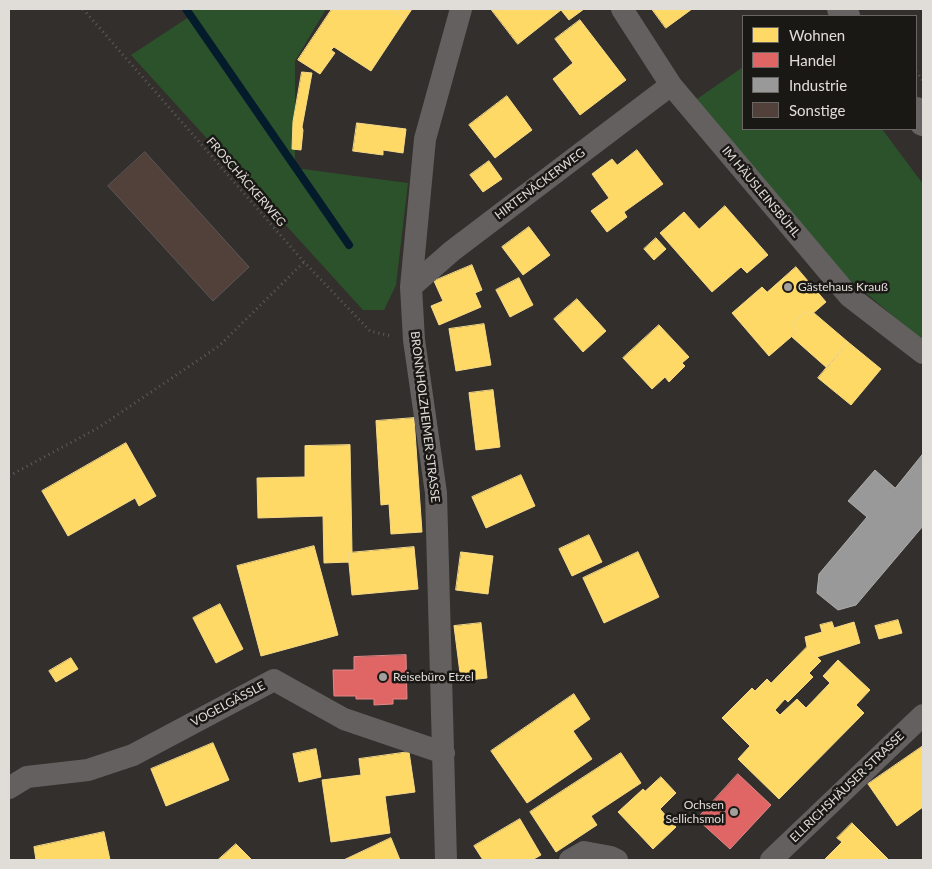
<!DOCTYPE html>
<meta charset="utf-8">
<style>
body{margin:0}
#map{position:relative;width:932px;height:869px;overflow:hidden;background:#322f2c;font-family:Lato,sans-serif}
canvas{display:block}
.frame{position:absolute;inset:0;border:10px solid #e0dcd8;pointer-events:none}
.legend{position:absolute;left:742px;top:15px;width:175px;height:115px;box-sizing:border-box;background:#1a1815;border:1px solid #696663;margin:0;padding:6px 9px;list-style:none;font-size:15px;color:#e0dcd8}
.legend li{display:flex;align-items:center;gap:10px;height:25px}
.legend b{width:25px;border:1px solid #696663}
</style>
<div id="map">
<canvas width="932" height="869"></canvas>
<div class="frame"></div>
<ul class="legend">
<li><b style="height:14px;background:#ffd966"></b>Wohnen</li>
<li><b style="height:14px;background:#e06666"></b>Handel</li>
<li><b style="height:14px;background:#999"></b>Industrie</li>
<li><b style="height:14px;background:#52403b"></b>Sonstige</li>
</ul>
</div>
<script>
const g = document.querySelector('canvas').getContext('2d');
g.lineJoin = 'round';
function fillPath(path, color) {
  g.fillStyle = color;
  g.fill(path, 'evenodd');
}
function trace(path, color, width, dash) {
  g.strokeStyle = color;
  g.lineWidth = width;
  g.lineCap = dash ? 'butt' : 'round';
  g.setLineDash(dash || []);
  g.stroke(path);
}
function write(font, color, halo, rows, align = 'center') {
  g.font = font + ' Lato,sans-serif';
  g.lineWidth = 5;
  g.setLineDash([]);
  g.textBaseline = 'middle';
  g.strokeStyle = halo;
  g.fillStyle = color;
  for (const [text, x, y, turn = 0] of rows) {
    g.save();
    g.translate(x, y);
    g.rotate((+turn || 0) * Math.PI / 180);
    g.textAlign = isNaN(turn) ? turn : align;
    if (halo) g.strokeText(text, 0, 0);
    g.fillText(text, 0, 0);
    g.restore();
  }
}
const green = new Path2D(`
 M 184,9 L 326,9 L 295,61 L 295,168 L 408,183 L 396,285 L 384,310 L 363,310 L 131,55 L 189,17 Z
 M 743,67 L 743,129 L 882,129 L 923,184 L 923,341 L 837,269 L 694,101 Z`);
const homes = new Path2D(`
 M 332,9 L 392,9 L 406,18 L 371,71 L 334,47 L 331,50 L 335,53 L 320,74 L 298,60 Z
 M 392,9 L 412,9 L 406,18 Z
 M 491,9 L 584,9 L 569,20 L 561,10 L 518,44 Z
 M 652,9 L 692,9 L 666,28 Z
 M 580,20 L 626,80 L 580,115 L 553,79 L 573,63 L 555,39 Z
 M 302,72 L 312,73 L 302,127 L 303,130 L 301,150 L 292,149 L 293,122 Z
 M 507,96 L 532,130 L 495,158 L 469,125 Z
 M 357,123 L 406,129 L 403,153 L 383,150 L 383,155 L 353,151 Z
 M 637,150 L 663,184 L 624,212 L 627,217 L 607,232 L 591,211 L 609,198 L 592,174 L 612,159 L 617,165 Z
 M 489,161 L 502,179 L 483,192 L 470,175 Z
 M 725,206 L 768,255 L 747,273 L 741,267 L 712,292 L 660,233 L 684,212 L 699,229 Z
 M 529,227 L 550,255 L 523,275 L 502,247 Z
 M 656,238 L 666,249 L 654,260 L 644,249 Z
 M 472,265 L 482,290 L 475,293 L 481,307 L 439,325 L 431,306 L 443,301 L 434,281 Z
 M 796,267 L 826,302 L 811,315 L 807,311 L 792,324 L 798,331 L 769,356 L 732,313 L 762,287 L 767,292 Z
 M 519,278 L 533,305 L 510,317 L 496,290 Z
 M 577,299 L 606,331 L 583,352 L 554,319 Z
 M 807,311 L 811,315 L 814,313 L 848,342 L 827,368 L 792,337 L 798,331 L 792,324 Z
 M 484,324 L 491,365 L 456,371 L 449,329 Z
 M 659,325 L 689,357 L 682,363 L 685,366 L 669,382 L 665,377 L 652,389 L 623,358 Z
 M 848,342 L 881,369 L 851,405 L 818,378 Z
 M 493,390 L 500,447 L 476,450 L 469,393 Z
 M 414,418 L 422,532 L 391,534 L 389,504 L 381,505 L 376,421 Z
 M 126,443 L 156,496 L 139,506 L 135,498 L 68,536 L 42,491 Z
 M 350,445 L 352,552 L 348,553 L 349,562 L 324,563 L 323,516 L 258,518 L 257,478 L 305,477 L 305,446 Z
 M 521,475 L 535,506 L 486,528 L 472,497 Z
 M 589,535 L 602,562 L 572,576 L 559,549 Z
 M 314,546 L 338,635 L 261,656 L 237,566 Z
 M 414,547 L 418,589 L 352,595 L 348,553 Z
 M 461,552 L 493,556 L 488,594 L 456,590 Z
 M 638,552 L 659,597 L 604,623 L 583,578 Z
 M 220,604 L 243,649 L 216,663 L 193,618 Z
 M 898,620 L 902,633 L 879,639 L 875,626 Z
 M 832,622 L 834,628 L 854,622 L 860,643 L 817,657 L 807,647 L 805,637 L 822,632 L 820,625 Z
 M 481,623 L 487,678 L 461,681 L 454,626 Z
 M 807,647 L 821,661 L 809,673 L 813,677 L 788,702 L 785,699 L 775,710 L 780,715 L 797,699 L 806,708 L 830,683 L 823,676 L 838,660 L 870,690 L 856,705 L 864,713 L 779,799 L 738,759 L 750,746 L 722,718 L 752,688 L 755,691 L 767,679 L 771,683 Z
 M 71,658 L 78,669 L 56,682 L 49,671 Z
 M 574,694 L 590,719 L 573,731 L 592,759 L 527,803 L 491,751 Z
 M 213,743 L 229,780 L 166,806 L 151,769 Z
 M 923,746 L 923,807 L 897,826 L 868,784 Z
 M 316,749 L 321,777 L 299,782 L 293,754 Z
 M 409,752 L 415,792 L 385,796 L 390,833 L 331,842 L 322,780 L 361,775 L 359,759 Z
 M 621,753 L 641,783 L 591,816 L 597,825 L 556,852 L 530,812 Z
 M 661,777 L 676,793 L 660,809 L 676,827 L 653,849 L 618,812 L 643,789 L 645,791 Z
 M 520,819 L 541,855 L 532,860 L 483,860 L 474,846 Z
 M 852,823 L 889,860 L 824,860 L 842,842 L 837,838 Z
 M 104,832 L 110,860 L 36,860 L 34,847 Z
 M 391,838 L 400,860 L 344,860 Z
 M 236,844 L 252,860 L 218,860 Z`);
const shops = new Path2D(`
 M 406,655 L 407,699 L 393,699 L 393,704 L 374,705 L 374,699 L 356,699 L 356,696 L 334,696 L 333,670 L 354,670 L 354,657 Z
 M 738,774 L 771,805 L 730,849 L 697,819 Z`);
const industry = new Path2D(`
 M 923,454 L 923,526 L 856,605 L 838,610 L 817,593 L 819,574 L 867,517 L 848,501 L 875,470 L 895,488 Z`);
const stream = new Path2D(`
 M 186,9 L 349,245`);
const building = new Path2D(`
 M 145,152 L 249,267 L 213,301 L 108,186 Z`);
const path = new Path2D(`
 M 83,9 L 304,262 L 370,331 L 391,336
 M 916,71 L 923,81
 M 9,476 L 98,428 L 219,346 L 304,262`);
const street = new Path2D(`
 M 622,9 L 671,85 L 849,296 L 923,353
 M 411,287 L 452,251 L 671,85
 M 9,788 L 27,777 L 88,770 L 133,755 L 274,680 L 344,719 L 444,753
 M 446,860 L 436,493 L 414,340 L 411,287 L 425,139 L 461,9
 M 570,860 L 584,852 L 611,857 L 617,860
 M 771,860 L 923,715`);
const secondary = new Path2D(`
 M 841,9 L 846,16
 M 916,111 L 923,122`);
const markers = [
 [788,287,5,"#a39f9c"],
 [383,677,5,"#a39f9c"],
 [734,812,5,"#a39f9c"]
];
const streetNames = [
 ["FROSCHÄCKERWEG",246,182,49],
 ["HIRTENÄCKERWEG",540,184,-37],
 ["IM HÄUSLEINSBÜHL",761,192,50],
 ["BRONNHOLZHEIMER STRASSE",425,417,83],
 ["VOGELGÄSSLE",228,704,-28],
 ["ELLRICHSHÄUSER STRASSE",847,787,-44]
];
const poiNames = [
 ["Gästehaus Krauß",798,287],
 ["Reisebüro Etzel",393,677],
 ["Ochsen",724,805,"right"],
 ["Sellichsmol",724,819,"right"]
];
fillPath(green, '#2c522b');
fillPath(homes, '#ffd966');
trace(homes, '#f6da88', 1);
fillPath(shops, '#e06666');
trace(shops, '#e08988', 1);
fillPath(industry, '#999');
trace(industry, '#aeadac', 1);
trace(stream, '#041b2c', 8);
fillPath(building, '#52403b');
trace(building, '#5c5856', 1);
trace(path, '#5e5d5b', 3, [1, 4]);
trace(street, '#63605f', 22);
trace(secondary, '#656462', 28);
for (const [x, y, r, color] of markers) {
  const dot = new Path2D();
  dot.arc(x, y, r, 0, 2 * Math.PI);
  g.fillStyle = color;
  g.fill(dot);
  trace(dot, '#1a1815', 2);
}
write('12px', '#e0dcd8', '#1a1815', streetNames);
write('12px', '#e0dcd8', '#1a1815', poiNames, 'left');
</script>
